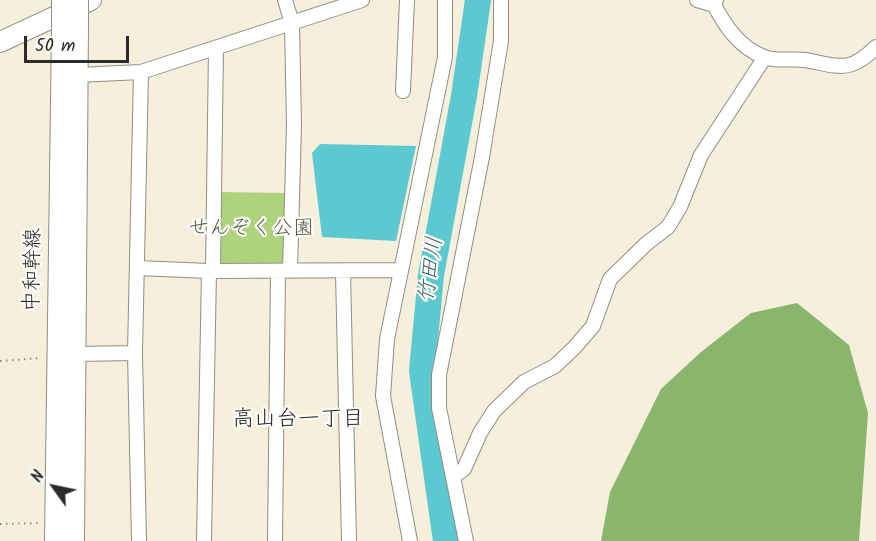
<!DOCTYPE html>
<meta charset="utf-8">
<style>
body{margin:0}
#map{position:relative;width:876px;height:541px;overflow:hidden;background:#f5efdc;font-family:Kalam,sans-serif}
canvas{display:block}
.north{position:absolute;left:24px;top:457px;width:60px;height:60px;-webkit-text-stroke:4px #fdfcf7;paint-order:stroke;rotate:303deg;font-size:16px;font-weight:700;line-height:24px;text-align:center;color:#2b2b2b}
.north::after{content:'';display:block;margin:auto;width:21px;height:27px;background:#2b2b2b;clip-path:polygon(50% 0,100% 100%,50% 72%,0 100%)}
.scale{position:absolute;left:24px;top:36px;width:105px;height:27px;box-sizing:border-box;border:3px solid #2b2b2b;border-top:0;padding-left:8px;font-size:18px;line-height:21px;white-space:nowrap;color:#2b2b2b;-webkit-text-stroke:4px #fdfcf7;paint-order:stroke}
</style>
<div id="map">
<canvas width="876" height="541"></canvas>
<div class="north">N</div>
<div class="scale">50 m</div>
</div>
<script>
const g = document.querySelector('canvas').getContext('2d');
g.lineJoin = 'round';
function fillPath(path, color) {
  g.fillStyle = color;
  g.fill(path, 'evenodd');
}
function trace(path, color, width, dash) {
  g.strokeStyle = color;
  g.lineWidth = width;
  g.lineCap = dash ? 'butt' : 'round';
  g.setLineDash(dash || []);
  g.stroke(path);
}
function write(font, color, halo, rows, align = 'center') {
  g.font = font + ' Kalam,"Klee One",sans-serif';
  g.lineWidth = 4.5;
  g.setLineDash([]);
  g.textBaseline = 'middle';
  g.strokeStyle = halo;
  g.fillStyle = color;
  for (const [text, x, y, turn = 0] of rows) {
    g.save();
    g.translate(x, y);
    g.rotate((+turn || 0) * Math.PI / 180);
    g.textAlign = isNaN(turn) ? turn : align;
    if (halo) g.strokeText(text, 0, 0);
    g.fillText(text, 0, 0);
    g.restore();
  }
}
const green = new Path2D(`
 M 220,192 L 284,193 L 285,267 L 217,267 Z`);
const forest = new Path2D(`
 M 797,303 L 849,345 L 868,413 L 859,541 L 601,541 L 610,492 L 661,389 L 701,352 L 751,313 Z`);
const water = new Path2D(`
 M 320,144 L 416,146 L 396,241 L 322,237 L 312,153 Z`);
const river = new Path2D(`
 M 446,541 L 422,371 L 431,275 L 464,96 L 478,0`);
const path = new Path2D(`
 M 0,361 L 42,358
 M 0,524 L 39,523`);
const street = new Path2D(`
 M 285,0 L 292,23 L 294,125 L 290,271
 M 697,0 L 714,5
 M 716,0 L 714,5 C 726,27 739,47 764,57 C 776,62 792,58 805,60 C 839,66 849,74 876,47
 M 78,75 L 141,72 L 362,0
 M 403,91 L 407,0
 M 138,268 L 209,271 L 400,270
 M 213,271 L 216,48
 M 343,272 L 349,541
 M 77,354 L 135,353
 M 454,476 L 464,469 L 480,433 L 494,411 L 524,382 L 555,366 L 574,348 L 593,326 L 610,279 L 646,244 L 668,227 L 680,207 L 701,155 L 765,57
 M 139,541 L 135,353 L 141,72
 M 204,541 L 209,271
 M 275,541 L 278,271
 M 410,541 L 383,396 L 387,339 L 445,57 L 445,0
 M 466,541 L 439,408 L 439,375 L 482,157 L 501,41 L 501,0`);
const secondary = new Path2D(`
 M 0,42 L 91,0
 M 55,541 L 62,28
 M 74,541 L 78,22`);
const pathBridge = new Path2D(`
 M 47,50 L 47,38`);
const secondaryBridge = new Path2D(`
 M 78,22 L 78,0
 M 62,28 L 62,0`);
const parkNames = [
 ["せんぞく公園",251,230]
];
const streetNames = [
 ["中和幹線",35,270,-89]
];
const waterNames = [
 ["竹田川",433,270,-82]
];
const neighbourhoodNames = [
 ["高山台一丁目",298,421]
];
fillPath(green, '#add37d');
fillPath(forest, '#8ab56c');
fillPath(water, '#5cc9d0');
trace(river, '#5cc9d0', 26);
trace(street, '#908d84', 16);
trace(secondary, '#908d84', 22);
trace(path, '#908d84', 2, [1.5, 4.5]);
trace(street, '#fff', 14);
trace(secondary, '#fff', 20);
trace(secondaryBridge, '#908d84', 22, []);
trace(pathBridge, '#908d84', 2, [1.5, 4.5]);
trace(secondaryBridge, '#fff', 20);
write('21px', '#525d44', '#fdfcf7', parkNames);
write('21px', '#2b2b2b', '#fdfcf7', streetNames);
write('italic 22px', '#3c6265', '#fdfcf7', waterNames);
write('22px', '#2b2b2b', '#fdfcf7', neighbourhoodNames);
</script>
